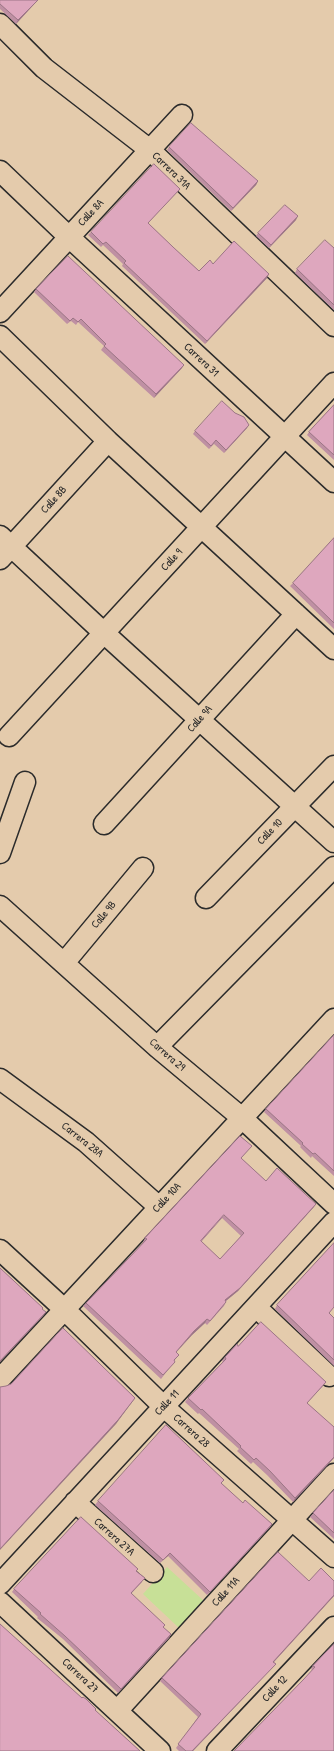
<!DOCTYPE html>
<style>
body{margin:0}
canvas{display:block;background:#e4cbac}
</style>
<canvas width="334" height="1751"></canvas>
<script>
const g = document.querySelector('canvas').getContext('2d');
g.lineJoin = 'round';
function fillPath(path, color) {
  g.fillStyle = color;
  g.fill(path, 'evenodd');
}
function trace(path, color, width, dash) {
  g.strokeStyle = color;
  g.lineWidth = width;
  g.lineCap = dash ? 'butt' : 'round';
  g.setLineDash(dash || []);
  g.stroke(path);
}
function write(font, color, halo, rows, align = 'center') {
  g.font = font + ' "Patrick Hand",sans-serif';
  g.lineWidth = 3;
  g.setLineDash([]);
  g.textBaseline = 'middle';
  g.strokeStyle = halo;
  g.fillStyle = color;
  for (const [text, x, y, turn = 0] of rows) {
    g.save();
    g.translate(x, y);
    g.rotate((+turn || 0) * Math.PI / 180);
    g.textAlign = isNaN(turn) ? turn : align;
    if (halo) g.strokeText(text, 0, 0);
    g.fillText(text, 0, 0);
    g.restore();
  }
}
const green = new Path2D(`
 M 167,1567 L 204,1601 L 179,1628 L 143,1594 Z`);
const minor = new Path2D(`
 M 0,24 L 44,68 L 150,150 L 334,326
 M 0,171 L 69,237 L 334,482
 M 0,312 L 182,115
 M 0,336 L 108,441 L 334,649
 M 0,536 L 104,633 L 334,842
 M 0,559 L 108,441
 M 9,736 L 334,383
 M 104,824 L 296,614
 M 0,853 L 25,782
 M 206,898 L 334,766
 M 0,906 L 157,1047 L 242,1118 L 334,1204
 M 64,963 L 143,868
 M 157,1047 L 334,867
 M 0,1079 L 86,1142 L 159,1207
 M 0,1250 L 64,1309 L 164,1407 L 334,1557
 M 256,1307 L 329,1376
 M 0,1379 L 334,1019
 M 75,1502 L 153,1572
 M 0,1584 L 334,1222
 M 0,1602 L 160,1751
 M 117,1711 L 334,1474
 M 217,1751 L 334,1627`);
const wall = new Path2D(`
 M 0,0 L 38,0 L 16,24 L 0,9 Z
 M 169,147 L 258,181 L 256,185 L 231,211 L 167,150 Z
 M 177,192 L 148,223 L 173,247 L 199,271 L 213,264 L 267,278 L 205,344 L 122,266 L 123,264 L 103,245 L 101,247 L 88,235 L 91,232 Z
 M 296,220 L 269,248 L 256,236 L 258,233 Z
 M 334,248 L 334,310 L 295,273 L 297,269 Z
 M 36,289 L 182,368 L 154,398 L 101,350 L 104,346 L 78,322 L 76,325 L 71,321 L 67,324 L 34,292 Z
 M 334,405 L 334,460 L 307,435 L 309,432 Z
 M 247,428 L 224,453 L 214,444 L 209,449 L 193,434 L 195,431 Z
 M 334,538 L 334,629 L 290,586 L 293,583 Z
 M 334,1035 L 334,1176 L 312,1156 L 311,1158 L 300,1147 L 301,1146 L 264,1112 L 266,1109 Z
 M 249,1149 L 241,1158 L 266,1181 L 316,1204 L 313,1208 L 238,1291 L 226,1301 L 224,1306 L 207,1325 L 205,1323 L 192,1335 L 176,1352 L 179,1355 L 174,1361 L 172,1365 L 161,1379 L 83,1306 L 86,1303 L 143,1243 L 143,1242 L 145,1238 ZM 222,1218 L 241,1236 L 220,1259 L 201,1242 Z
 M 277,1305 L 329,1313 L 334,1318 L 334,1366 L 275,1309 Z
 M 238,1346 L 323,1386 L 307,1403 L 334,1458 L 293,1502 L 267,1475 L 253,1462 L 251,1464 L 237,1451 L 239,1449 L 199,1413 L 198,1414 L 185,1402 L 188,1398 L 223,1362 L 222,1361 L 225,1357 Z
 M 224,1480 L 221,1483 L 243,1503 L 272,1524 L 270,1527 L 207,1595 L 168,1556 L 160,1563 L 95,1505 L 98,1501 Z
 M 334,1490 L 334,1539 L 310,1517 Z
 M 137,1571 L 142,1582 L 131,1594 L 165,1625 L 163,1628 L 171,1634 L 169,1638 L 118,1693 L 63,1639 L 37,1618 L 38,1617 L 12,1592 L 14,1589 Z
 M 309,1581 L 334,1596 L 274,1662 L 276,1664 L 273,1667 L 193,1751 L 179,1751 L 176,1748 L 198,1717 L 160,1681 L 162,1678 Z
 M 334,1644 L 312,1670 L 311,1669 L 313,1666 Z`);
const shadedWall = new Path2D(`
 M 38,0 L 16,24 L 18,20 Z
 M 258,181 L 256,185 L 231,211 L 233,208 Z
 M 298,216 L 296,220 L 269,248 L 271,245 Z
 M 269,274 L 267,278 L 205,344 L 207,341 Z
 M 184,365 L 182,368 L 154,398 L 156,394 Z
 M 249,425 L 247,428 L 224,453 L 226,450 Z
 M 316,1204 L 313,1208 L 238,1291 L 222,1304 L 225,1300 Z
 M 224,1215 L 222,1218 L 198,1245 L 201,1241 Z
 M 46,1312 L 43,1316 L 0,1362 L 0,1361 Z
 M 207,1319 L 205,1323 L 192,1335 L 173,1356 L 194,1331 Z
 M 135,1398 L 116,1424 L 0,1550 L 0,1549 Z
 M 334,1457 L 334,1458 L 293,1502 L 295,1498 Z
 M 272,1524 L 270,1527 L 207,1595 L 210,1592 Z
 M 170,1553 L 168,1556 L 160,1563 Z
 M 334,1595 L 334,1596 L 271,1665 L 273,1662 Z
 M 171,1634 L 169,1638 L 118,1693 L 121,1689 Z
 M 276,1664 L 273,1667 L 193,1751 L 192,1751 Z`);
const building = new Path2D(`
 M 0,0 L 38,0 L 18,20 L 0,4 Z
 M 191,123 L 258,181 L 233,208 L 169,147 Z
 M 154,164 L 180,189 L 148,223 L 173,247 L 199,271 L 210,260 L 213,264 L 234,241 L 269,274 L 207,341 L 124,263 L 126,261 L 106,242 L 103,244 L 91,232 Z
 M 285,205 L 298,216 L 271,245 L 258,233 Z
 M 325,240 L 334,248 L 334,305 L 297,269 Z
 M 68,256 L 184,365 L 156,394 L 104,346 L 106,344 L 81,319 L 78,322 L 73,318 L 70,321 L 36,289 Z
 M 222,401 L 235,413 L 244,417 L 249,425 L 226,450 L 216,440 L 211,446 L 195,431 Z
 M 334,405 L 334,455 L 309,432 Z
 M 334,538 L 334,623 L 293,583 Z
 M 334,1035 L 334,1171 L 315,1153 L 313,1154 L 302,1144 L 303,1143 L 266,1109 Z
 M 240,1136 L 252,1146 L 241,1158 L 266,1181 L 277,1168 L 316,1204 L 240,1288 L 225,1300 L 226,1302 L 210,1321 L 207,1319 L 194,1331 L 176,1352 L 179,1355 L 174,1360 L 175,1362 L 163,1375 L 86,1303 L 147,1239 L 145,1238 ZM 224,1215 L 244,1233 L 220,1259 L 201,1241 Z
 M 334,1243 L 334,1307 L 329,1313 L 334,1318 L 334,1360 L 277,1305 Z
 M 0,1268 L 43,1308 L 42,1309 L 46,1312 L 0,1361 Z
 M 261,1322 L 326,1382 L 307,1403 L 334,1427 L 334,1457 L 295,1498 L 270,1471 L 256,1458 L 254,1460 L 240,1447 L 241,1446 L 202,1409 L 201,1410 L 188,1398 L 226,1359 L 225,1357 L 237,1344 L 238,1346 Z
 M 63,1328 L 135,1398 L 118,1420 L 0,1549 L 0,1387 L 6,1386 L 11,1384 Z
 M 166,1425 L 224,1480 L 221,1483 L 243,1503 L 245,1500 L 272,1524 L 210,1592 L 170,1553 L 163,1560 L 98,1501 Z
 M 334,1490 L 334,1533 L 313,1513 Z
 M 81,1517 L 138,1569 L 136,1571 L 145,1578 L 131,1593 L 165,1625 L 163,1627 L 171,1634 L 121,1689 L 65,1636 L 40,1614 L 41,1613 L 14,1589 Z
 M 278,1552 L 309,1581 L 321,1568 L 334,1581 L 334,1595 L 273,1662 L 276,1664 L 192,1751 L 186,1751 L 178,1744 L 201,1714 L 162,1678 Z
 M 0,1624 L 82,1698 L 83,1697 L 86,1699 L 96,1709 L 95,1710 L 140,1751 L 0,1751 Z
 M 334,1644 L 334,1751 L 234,1751 L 303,1680 L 315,1667 L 313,1666 Z`);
const streetNames = [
 ["Carrera 31A",171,171,44],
 ["Calle 8A",91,213,-47],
 ["Carrera 31",201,360,43],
 ["Calle 8B",54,500,-48],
 ["Calle 9",172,560,-47],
 ["Calle 9A",200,719,-48],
 ["Calle 10",270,832,-46],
 ["Calle 9B",104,915,-50],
 ["Carrera 29",167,1055,41],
 ["Carrera 28A",82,1140,38],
 ["Calle 10A",167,1198,-47],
 ["Calle 11",167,1403,-47],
 ["Carrera 28",191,1431,42],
 ["Carrera 27A",114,1537,42],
 ["Calle 11A",226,1592,-48],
 ["Carrera 27",80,1676,43],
 ["Calle 12",275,1689,-47]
];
fillPath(green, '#c7e097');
trace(minor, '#2b2b2b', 23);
trace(minor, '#e4cbac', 20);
fillPath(wall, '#bf90a3');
fillPath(shadedWall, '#9b7585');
fillPath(building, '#dea7be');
trace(building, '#9b7585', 1);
write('11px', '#2b2b2b', '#e4cbac', streetNames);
</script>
